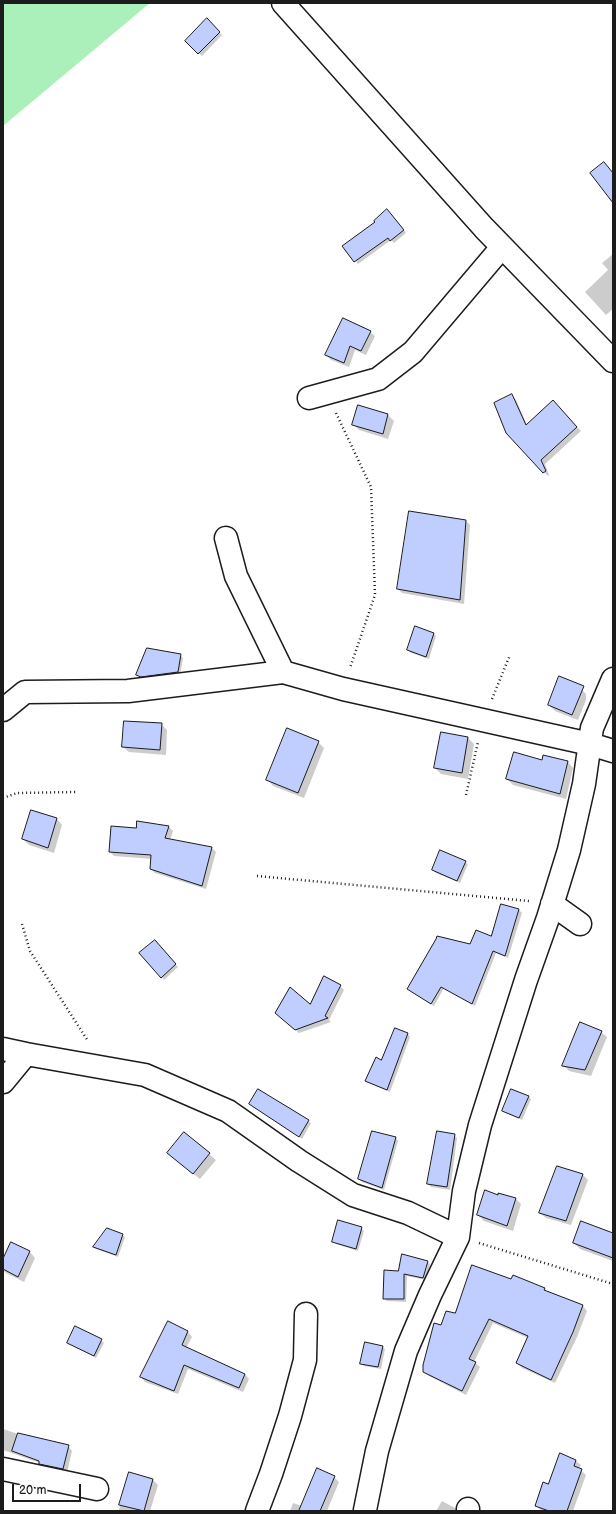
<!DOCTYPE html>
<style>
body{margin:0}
#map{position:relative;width:616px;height:1514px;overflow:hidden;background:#fff;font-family:"Balsamiq Sans",sans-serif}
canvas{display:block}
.frame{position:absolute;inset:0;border:4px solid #1c1c1c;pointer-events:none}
.scale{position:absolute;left:12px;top:1484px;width:69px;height:18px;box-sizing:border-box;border:2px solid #1c1c1c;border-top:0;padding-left:5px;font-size:12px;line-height:14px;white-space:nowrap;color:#1c1c1c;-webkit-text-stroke:3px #fff;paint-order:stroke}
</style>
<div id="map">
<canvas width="616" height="1514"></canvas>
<div class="frame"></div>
<div class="scale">20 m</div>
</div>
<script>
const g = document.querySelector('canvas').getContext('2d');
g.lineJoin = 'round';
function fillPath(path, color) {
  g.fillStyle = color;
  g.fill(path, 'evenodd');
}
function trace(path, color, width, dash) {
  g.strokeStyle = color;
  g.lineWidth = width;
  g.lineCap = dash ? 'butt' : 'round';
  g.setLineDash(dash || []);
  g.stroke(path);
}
const green = new Path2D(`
 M 3,3 L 150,3 L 3,126 Z`);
const shadow = new Path2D(`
 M 207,20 L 222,35 L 202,56 L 186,41 Z
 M 390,213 L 406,233 L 394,243 L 391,240 L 358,264 L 343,246 Z
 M 613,254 L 613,309 L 606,315 L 585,292 L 608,270 L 602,263 Z
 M 370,332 L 375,336 L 366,355 L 355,350 L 349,367 L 331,360 L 326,355 Z
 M 512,395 L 516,400 L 527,425 L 557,406 L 581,431 L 545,464 L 549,475 L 548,476 L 544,472 Z
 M 388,415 L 394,421 L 388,439 L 359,430 L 353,424 Z
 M 466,521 L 470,525 L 464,604 L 402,593 L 398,589 Z
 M 434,634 L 436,636 L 429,659 L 411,653 L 408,650 Z
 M 180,655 L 183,658 L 180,675 L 145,679 L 137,675 Z
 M 580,688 L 586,694 L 586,700 L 578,720 L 555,711 L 549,705 Z
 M 161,724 L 167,730 L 166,755 L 129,752 L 123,747 Z
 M 441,733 L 468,738 L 474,744 L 468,779 L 441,774 L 435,768 Z
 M 318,742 L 324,748 L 304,798 L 273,786 L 268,780 Z
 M 543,762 L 568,762 L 573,768 L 566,799 L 513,785 L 507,779 Z
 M 57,819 L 62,825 L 54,853 L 29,845 L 23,839 Z
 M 138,822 L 169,827 L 173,831 L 170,840 L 212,848 L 216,852 L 206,889 L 155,873 L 151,869 L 152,859 L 114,856 L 110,852 L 137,829 Z
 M 465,862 L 468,864 L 460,883 L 436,873 L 433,870 Z
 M 502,905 L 519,910 L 522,913 L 508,958 L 496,953 L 475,1006 L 444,988 L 434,1006 L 408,989 L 492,938 Z
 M 158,944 L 178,967 L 164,980 L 162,977 Z
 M 340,986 L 344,990 L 329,1020 L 331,1022 L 299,1033 L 276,1013 L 310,1005 Z
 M 395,1029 L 408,1034 L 410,1037 L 390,1092 L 369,1083 L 366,1080 L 381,1062 Z
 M 601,1032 L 607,1037 L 591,1076 L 569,1071 L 563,1065 Z
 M 528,1097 L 531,1099 L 522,1120 L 506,1113 L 503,1110 Z
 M 250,1104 L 308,1121 L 311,1123 L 302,1139 Z
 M 184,1133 L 216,1160 L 200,1179 L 174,1159 Z
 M 454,1135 L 457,1138 L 450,1190 L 431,1187 L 428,1184 Z
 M 396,1138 L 398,1141 L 384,1190 L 362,1182 L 359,1179 Z
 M 558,1167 L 583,1175 L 588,1180 L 571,1225 L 546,1218 L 540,1213 Z
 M 498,1196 L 516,1199 L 521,1204 L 513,1231 L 484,1221 L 478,1215 Z
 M 361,1228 L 364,1231 L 358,1251 L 336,1244 L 333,1241 Z
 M 613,1234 L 613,1261 L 580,1249 L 574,1243 Z
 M 122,1235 L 125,1237 L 118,1257 L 96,1249 L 94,1247 Z
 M 11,1243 L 30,1252 L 35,1258 L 24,1282 L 6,1273 L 3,1270 L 3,1262 Z
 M 427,1262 L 430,1264 L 426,1280 L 407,1276 L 406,1302 L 387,1301 L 384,1298 L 399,1272 Z
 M 514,1276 L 545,1289 L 549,1293 L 583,1306 L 587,1311 L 577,1337 L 555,1383 L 522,1368 L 517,1363 L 528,1338 L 493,1323 L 474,1362 L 480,1367 L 466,1395 L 429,1376 L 424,1371 L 442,1326 L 455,1314 L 512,1280 Z
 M 169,1323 L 188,1332 L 192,1337 L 186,1348 L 245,1374 L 249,1379 L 243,1392 L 188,1369 L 178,1394 L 145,1382 L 141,1377 Z
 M 101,1340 L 104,1343 L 96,1358 L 68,1343 Z
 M 382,1347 L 385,1349 L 381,1369 L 364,1366 L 361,1363 Z
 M 3,1429 L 30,1438 L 68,1446 L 72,1451 L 67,1473 L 44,1468 L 40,1463 L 3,1450 Z
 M 560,1455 L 576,1461 L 581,1465 L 579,1469 L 586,1475 L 573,1511 L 542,1511 L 536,1506 L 549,1485 Z
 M 130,1473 L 153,1480 L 158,1485 L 150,1511 L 114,1511 L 115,1510 L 119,1510 Z
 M 334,1477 L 339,1482 L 327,1511 L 290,1511 L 293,1503 L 302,1506 Z
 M 442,1501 L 455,1508 L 458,1511 L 436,1511 Z`);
const building = new Path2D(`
 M 207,18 L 220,32 L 198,54 L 185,41 Z
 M 604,162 L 613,173 L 613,203 L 590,173 Z
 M 387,209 L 404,230 L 390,241 L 388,238 L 354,262 L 342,246 L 375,222 L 374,221 Z
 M 343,318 L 371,331 L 361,351 L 350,346 L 344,363 L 325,355 Z
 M 512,394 L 526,425 L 553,400 L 577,427 L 541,460 L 546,471 L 543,473 L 506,433 L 494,403 Z
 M 358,405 L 388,414 L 383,434 L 352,425 Z
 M 409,511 L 466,520 L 460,600 L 397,589 Z
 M 415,626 L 434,633 L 426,657 L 407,650 Z
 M 147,648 L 181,654 L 178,672 L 141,677 L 136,675 Z
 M 559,676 L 584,686 L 572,715 L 548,705 Z
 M 124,721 L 162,723 L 160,750 L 122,747 Z
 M 287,728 L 319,741 L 298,793 L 266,780 Z
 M 441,732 L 468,737 L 462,773 L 434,768 Z
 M 514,752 L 542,760 L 543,755 L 568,761 L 560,794 L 506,779 Z
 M 31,810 L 57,818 L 48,848 L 22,839 Z
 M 137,821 L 169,826 L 165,838 L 212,847 L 202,886 L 150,869 L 151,855 L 109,852 L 111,826 L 136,828 Z
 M 440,850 L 466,861 L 457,881 L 432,870 Z
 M 501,904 L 519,909 L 505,956 L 493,951 L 472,1004 L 441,987 L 431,1004 L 407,989 L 436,939 L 437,936 L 470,944 L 476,930 L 491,936 Z
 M 155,940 L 176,964 L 161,978 L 139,953 Z
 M 324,976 L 341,985 L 325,1016 L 328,1018 L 295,1030 L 275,1013 L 290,987 L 310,1004 Z
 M 580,1022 L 602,1031 L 585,1070 L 562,1066 Z
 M 395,1028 L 408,1033 L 387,1090 L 365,1081 L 376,1057 L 381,1060 Z
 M 258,1089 L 309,1120 L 299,1137 L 249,1104 Z
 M 511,1089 L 529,1096 L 519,1118 L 502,1111 Z
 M 372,1131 L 396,1137 L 382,1188 L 358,1179 Z
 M 437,1131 L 455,1134 L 447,1187 L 427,1184 Z
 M 184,1132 L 210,1153 L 193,1174 L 167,1153 Z
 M 557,1166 L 583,1174 L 566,1221 L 539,1213 Z
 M 485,1190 L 498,1195 L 498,1193 L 516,1198 L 507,1226 L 477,1215 Z
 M 338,1220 L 362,1227 L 356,1249 L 332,1242 Z
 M 581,1221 L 613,1233 L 613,1258 L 573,1243 Z
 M 107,1228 L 123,1234 L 116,1255 L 93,1247 Z
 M 11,1242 L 30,1251 L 18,1277 L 3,1269 L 3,1259 Z
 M 402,1254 L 428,1261 L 423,1278 L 404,1274 L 404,1299 L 383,1299 L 384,1270 L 398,1271 Z
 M 472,1265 L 511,1279 L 513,1275 L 545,1288 L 544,1290 L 583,1305 L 573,1332 L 551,1380 L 516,1363 L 528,1336 L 489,1319 L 469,1359 L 476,1362 L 462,1391 L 423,1372 L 423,1365 L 434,1323 L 441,1325 L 446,1311 L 455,1313 Z
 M 168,1321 L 188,1331 L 182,1345 L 245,1374 L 239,1388 L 184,1365 L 174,1391 L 140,1377 Z
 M 75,1326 L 102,1339 L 94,1356 L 67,1343 Z
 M 365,1342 L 383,1346 L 378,1367 L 360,1364 Z
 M 18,1433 L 69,1445 L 63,1469 L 39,1464 L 39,1461 L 12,1451 Z
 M 560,1453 L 576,1460 L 574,1466 L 582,1469 L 567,1511 L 549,1511 L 535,1506 L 543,1482 L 548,1484 Z
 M 317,1468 L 335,1476 L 320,1511 L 299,1511 Z
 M 129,1472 L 153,1479 L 144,1511 L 119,1505 Z`);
const path = new Path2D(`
 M 336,413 L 371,487 L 375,595 L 350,668
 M 492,699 L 510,655
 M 466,795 L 478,742
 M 3,798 L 17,793 L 76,792
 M 257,876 L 529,901
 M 22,924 L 30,951 L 88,1041
 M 479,1243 L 613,1284`);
const street = new Path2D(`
 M 283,3 L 484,228 L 613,361
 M 309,398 L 378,379 L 413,352 L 502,247
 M 226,538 L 236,576 L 283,672 L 343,689 L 590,744 L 613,751
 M 3,710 L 25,692 L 128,691 L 283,672
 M 552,904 L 580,924
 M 3,1049 L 26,1054
 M 3,1082 L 26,1054 L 145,1075 L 228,1111 L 299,1161 L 353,1195 L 408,1213 L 458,1237
 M 3,1469 L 97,1489
 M 365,1510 L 377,1451 L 406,1351 L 430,1295 L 458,1237 L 464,1191 L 480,1125 L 526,980 L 548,918 L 569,850 L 584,784 L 592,728 L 613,679
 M 257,1511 L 271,1474 L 290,1416 L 305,1360 L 306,1314
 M 468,1511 L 468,1509`);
fillPath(green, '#abefba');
fillPath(shadow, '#0003');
fillPath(building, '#c0ceff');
trace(building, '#1c1c1c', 1);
trace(street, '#1c1c1c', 25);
trace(path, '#1c1c1c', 2.5, [1, 3]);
trace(street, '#fff', 22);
</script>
